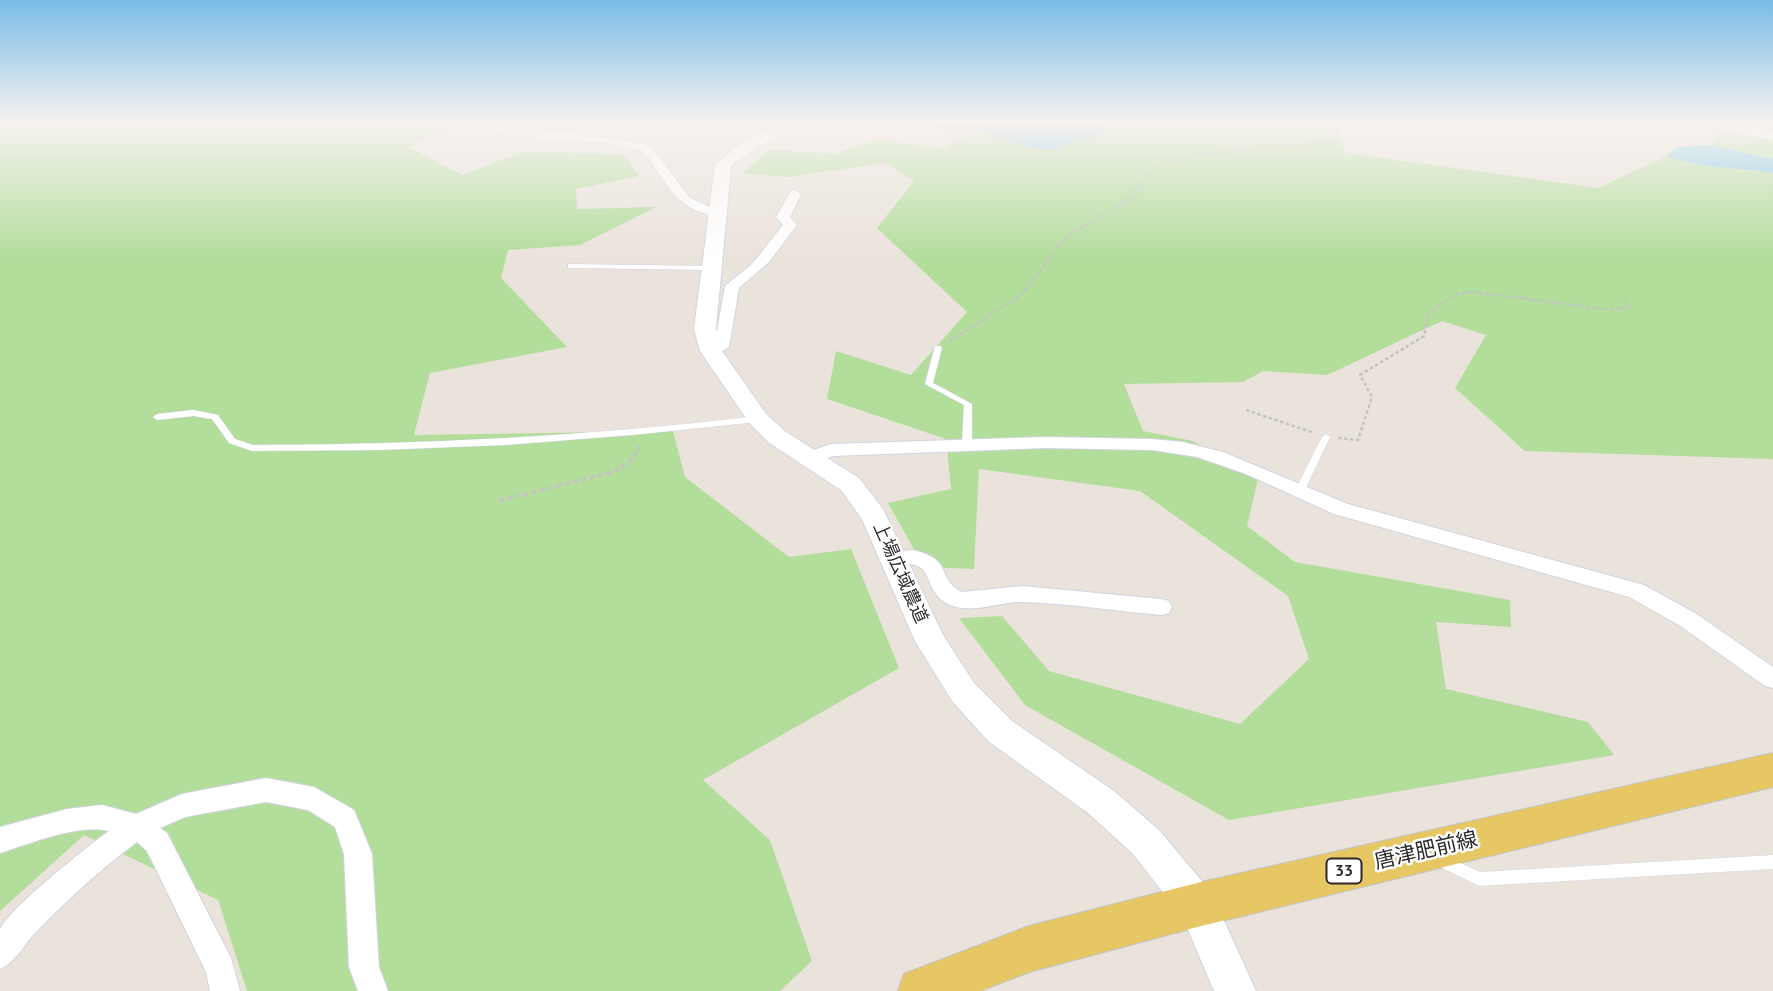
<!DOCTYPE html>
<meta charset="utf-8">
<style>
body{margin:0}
canvas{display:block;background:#eae3db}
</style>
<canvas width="1773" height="991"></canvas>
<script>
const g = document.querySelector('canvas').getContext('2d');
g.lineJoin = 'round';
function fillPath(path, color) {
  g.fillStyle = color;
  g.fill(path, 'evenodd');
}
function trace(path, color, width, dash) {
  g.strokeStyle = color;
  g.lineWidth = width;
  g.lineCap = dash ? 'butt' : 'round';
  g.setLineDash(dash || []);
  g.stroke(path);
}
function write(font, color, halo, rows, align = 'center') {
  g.font = font + ' "PT Sans","Noto Sans JP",sans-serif';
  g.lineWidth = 5;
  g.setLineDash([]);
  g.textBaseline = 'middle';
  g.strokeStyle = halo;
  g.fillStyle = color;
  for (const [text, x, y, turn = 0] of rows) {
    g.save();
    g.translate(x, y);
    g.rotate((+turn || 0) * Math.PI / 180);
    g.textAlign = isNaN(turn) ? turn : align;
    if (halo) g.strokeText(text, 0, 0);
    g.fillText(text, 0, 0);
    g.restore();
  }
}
const green = new Path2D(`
 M 0,121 L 452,121 L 409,147 L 463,175 L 521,152 L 623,154 L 639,176 L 576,189 L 577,209 L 656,207 L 580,245 L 508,250 L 501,278 L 567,347 L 430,373 L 414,435 L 673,431 L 685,477 L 789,557 L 851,549 L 899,668 L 703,780 L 770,840 L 812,961 L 780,991 L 247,991 L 218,900 L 84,835 L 0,911 Z
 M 1106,121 L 1335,121 L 1346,153 L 1599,188 L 1666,156 C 1700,169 1738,167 1773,173 L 1773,459 L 1525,451 L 1455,388 L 1486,335 L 1442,321 L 1327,375 L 1263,371 L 1243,382 L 1124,384 L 1143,431 L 1193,441 L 1258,479 L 1247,526 L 1295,562 L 1510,600 L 1511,627 L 1436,622 L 1446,689 L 1588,722 L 1614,755 L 1229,820 L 1025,705 L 959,618 L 1002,616 L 1049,671 L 1240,724 L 1309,659 L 1288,596 L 1140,491 L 979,469 L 974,569 L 924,567 L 888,503 L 951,489 L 946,439 L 827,399 L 836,351 L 911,375 L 967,312 L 877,228 L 914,181 L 886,163 L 787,177 L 743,173 L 769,150 L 836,154 L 874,139 L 945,148 L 960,138 L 980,131 L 1024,146 L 1111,125 Z
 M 1711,121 L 1773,121 L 1773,159 L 1712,145 L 1725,125 Z`);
const water = new Path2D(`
 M 919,121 L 1106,121 L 1111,126 L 1096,136 L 1047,150 L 1024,146 L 980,131 L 925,127 Z
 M 1712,145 L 1773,159 L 1773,173 C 1738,167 1700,169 1666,156 L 1678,147 Z`);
const pathFar1 = new Path2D(`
 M 443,135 L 442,125 L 448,121
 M 950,341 L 1021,295 L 1068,236 L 1132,198 L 1154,167 L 1191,155 L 1346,140
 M 1246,410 L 1314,433
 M 1338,438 L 1358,440 L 1372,397 L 1360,375 L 1424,336 L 1428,313 L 1456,294 L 1473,292 L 1611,310 L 1629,307 L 1625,298
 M 638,449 L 640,445`);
const path = new Path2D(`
 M 499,501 L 613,472 L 633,459 L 639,447`);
const lane = new Path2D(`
 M 568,264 L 711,266 L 715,268 L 711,270 L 571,268 L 568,268 Z
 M 935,346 L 941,346 L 942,348 L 933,383 L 972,404 L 972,442 L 970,444 L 964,444 L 962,442 L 964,405 L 925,384 Z
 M 193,410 L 218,415 L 235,439 L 253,445 C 422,445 590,436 758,416 L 762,419 L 758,422 L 632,435 L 505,445 L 379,450 L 252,451 L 229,443 L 212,419 L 193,416 L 157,420 L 153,417 L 157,414 Z
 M 1326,434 L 1330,437 L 1304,492 L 1302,494 L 1296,494 L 1294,492 L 1322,437 Z
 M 1439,853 L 1480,872 L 1773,855 L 1773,869 L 1479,886 L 1434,864 L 1432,859 L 1434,854 Z`);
const street = new Path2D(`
 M 472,121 L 488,121 L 511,128 L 584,134 L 645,144 L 654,150 L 690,198 L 724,213 L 718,217 C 676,209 669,187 646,154 C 635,147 623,147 610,144 C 576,139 496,140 472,121 Z
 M 1487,121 L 1509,121 C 1505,126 1491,126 1487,121 Z
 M 1630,121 L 1698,121 L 1682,127 L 1635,124 Z
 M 795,190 L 801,194 L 790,217 L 797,225 L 769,262 L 739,288 L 729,347 L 717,354 L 705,354 L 703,351 L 715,342 L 725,286 L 752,264 L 783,225 L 776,217 L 791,191 Z
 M 1045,437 L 1152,439 L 1183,442 L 1223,452 L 1348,504 L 1644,585 L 1695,613 L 1773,667 L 1773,688 L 1765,686 L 1679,625 L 1629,597 L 1334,514 L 1246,474 L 1197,457 L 1152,450 L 1045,448 L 833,456 L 812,463 L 803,457 L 805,453 L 831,444 Z
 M 912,550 C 955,559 935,578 962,592 L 1022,586 L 1161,599 L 1169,601 L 1172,607 L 1169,613 L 1161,615 C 1115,611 1068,603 1021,602 C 1000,602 978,612 956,607 C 926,599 933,573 918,566 C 908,562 896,566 886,563 L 883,558 L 886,553 Z
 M 266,778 L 314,787 L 354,810 L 372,854 L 379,967 L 388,991 L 358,991 L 349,967 L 344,854 L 335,827 L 308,810 L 266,802 L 185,817 L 160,828 L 167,833 L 231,958 L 240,991 L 210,991 L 206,972 L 147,851 L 137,842 C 101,869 69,898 38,930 C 24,943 18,961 0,969 C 0,958 0,940 0,930 C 7,910 88,846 109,831 C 79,823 29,844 0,853 L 0,827 L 67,809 L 102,805 L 136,814 L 182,794 Z`);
const secondary = new Path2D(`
 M 790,121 L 810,121 L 756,147 L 731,166 L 716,329 L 722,351 L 766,414 L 786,432 L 859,478 L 883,509 L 943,635 L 974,683 L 1012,721 L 1114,791 L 1159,830 L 1211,892 L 1256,991 L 1214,991 L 1183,918 L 1133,854 L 1088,813 L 988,741 L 952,701 L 915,641 L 862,519 L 841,490 L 768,442 L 750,424 L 700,351 L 694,329 L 715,165 L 745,140 Z
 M 1693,121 L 1723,121 L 1773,130 L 1773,140 L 1700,125 Z`);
const primary = new Path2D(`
 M 1773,753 L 1773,787 L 1197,927 L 1029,972 L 980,991 L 898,991 L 904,974 L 1029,926 L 1197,883 Z`);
const shields = [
 [1344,871,35]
];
const shieldNames = [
 ["33",1344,871]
];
const streetNames = [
 ["上場広域農道",900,573,66]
];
const nearStreetnames = [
 ["唐津肥前線",1426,851,-13]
];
fillPath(green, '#b2dd9b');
fillPath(water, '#75c8e5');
trace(lane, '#d1d4e1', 1);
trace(street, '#d1d4e1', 2);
trace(secondary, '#d1d4e1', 2);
trace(primary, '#c3c3c3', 2);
trace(pathFar1, '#c3c3c3', 2.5, [3.5, 2.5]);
trace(path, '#c3c3c3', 3.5, [5, 3.5]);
fillPath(lane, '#fff');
fillPath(street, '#fff');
fillPath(secondary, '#fff');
fillPath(primary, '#e6c764');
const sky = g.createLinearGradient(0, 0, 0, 260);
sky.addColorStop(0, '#7abce7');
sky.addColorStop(0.47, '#f6f2ef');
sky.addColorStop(1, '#f6f2ef00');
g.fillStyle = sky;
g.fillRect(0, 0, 1773, 260);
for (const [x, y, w] of shields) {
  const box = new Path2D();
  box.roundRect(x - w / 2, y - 12.5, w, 25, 5);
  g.fillStyle = '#fff';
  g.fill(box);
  trace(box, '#292929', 2);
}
write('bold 16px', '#292929', null, shieldNames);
write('18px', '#292929', '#fff', streetNames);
write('21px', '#292929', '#fff', nearStreetnames);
</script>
